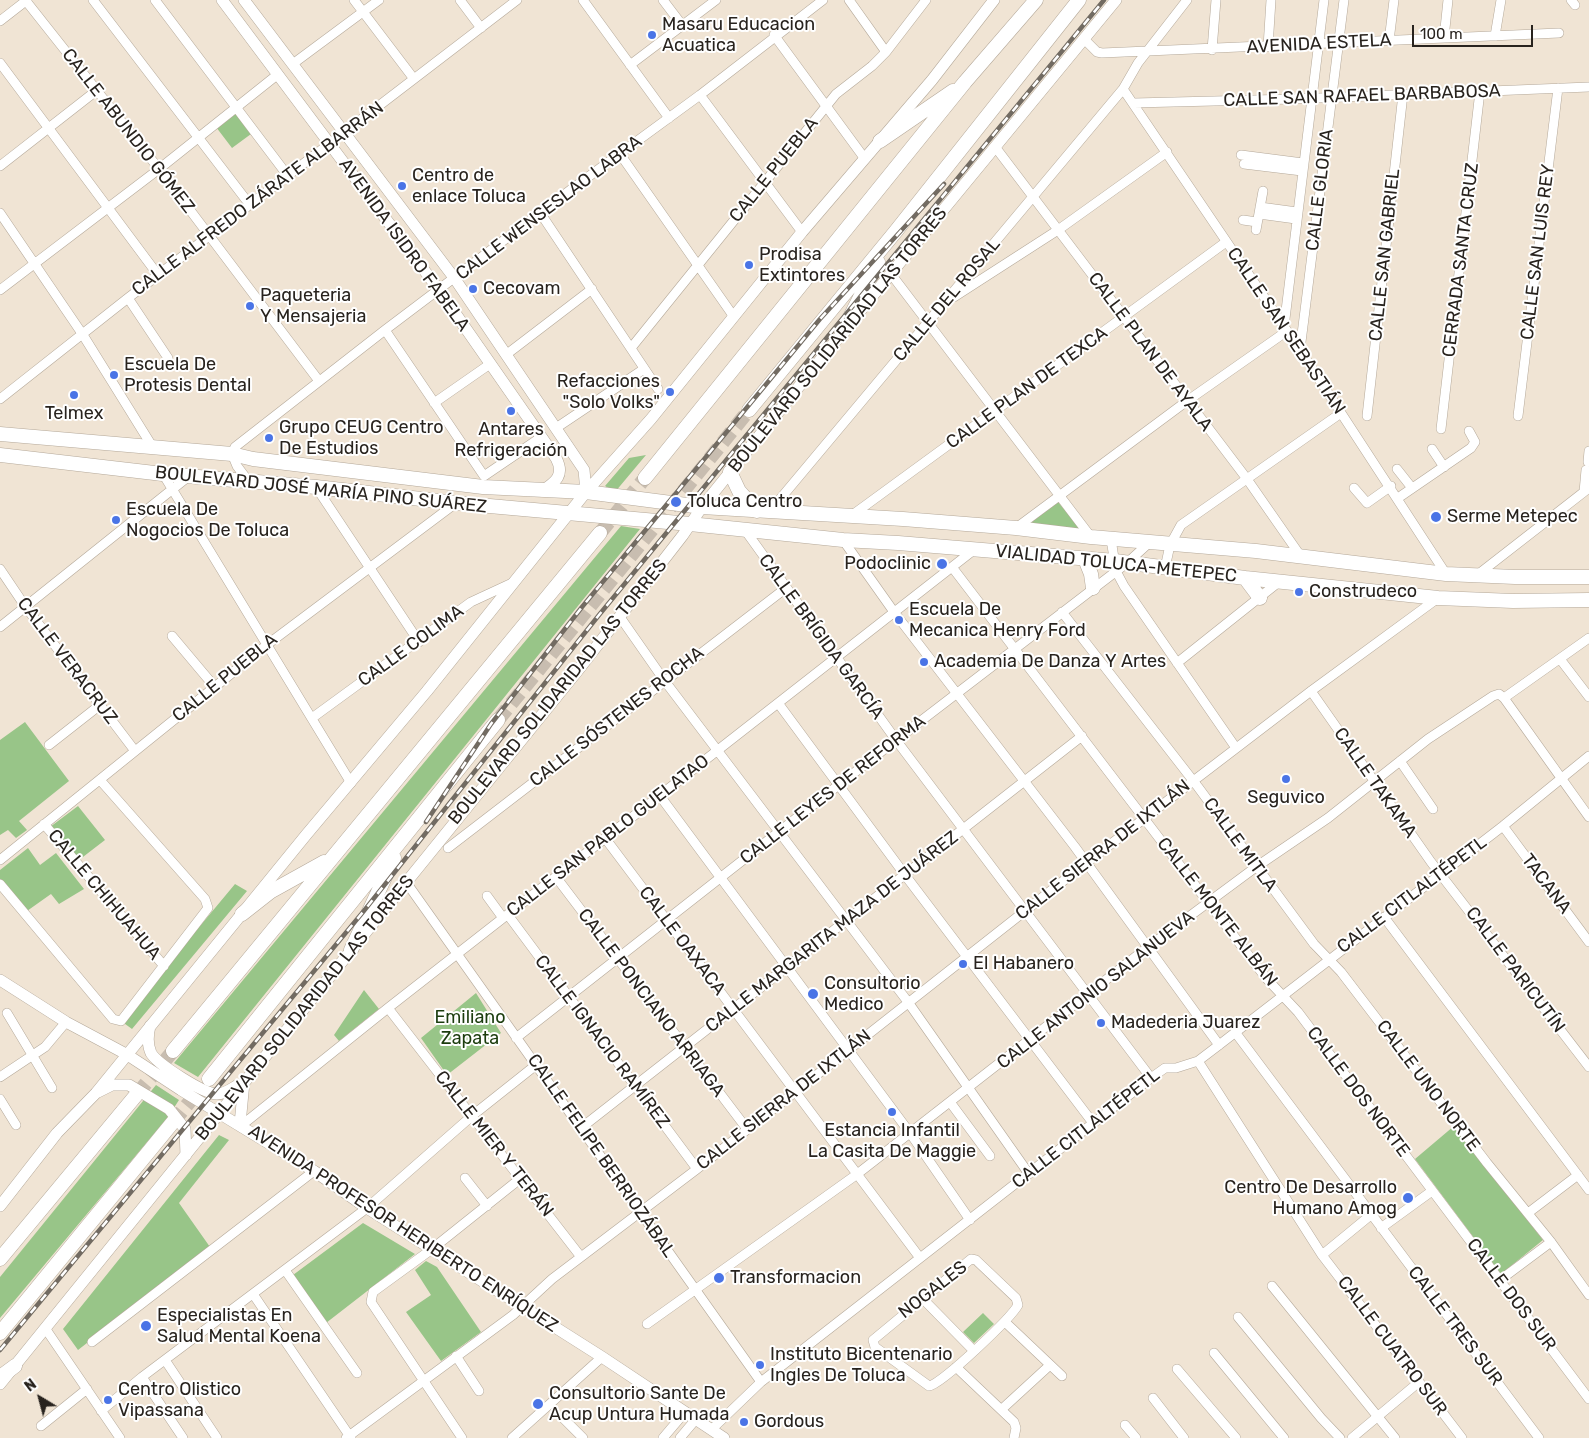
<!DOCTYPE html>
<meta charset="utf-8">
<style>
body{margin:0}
#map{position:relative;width:1589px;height:1438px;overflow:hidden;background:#f0e4d4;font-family:Rubik,sans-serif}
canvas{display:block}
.north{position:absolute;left:15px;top:1373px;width:50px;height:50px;-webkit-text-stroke:4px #fff;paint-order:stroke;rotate:323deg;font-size:14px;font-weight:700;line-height:20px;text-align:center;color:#28231e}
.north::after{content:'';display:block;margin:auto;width:18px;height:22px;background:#28231e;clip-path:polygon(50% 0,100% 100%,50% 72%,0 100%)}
.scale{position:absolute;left:1412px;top:25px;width:121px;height:22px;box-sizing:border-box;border:2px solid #28231e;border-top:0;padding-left:6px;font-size:15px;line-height:18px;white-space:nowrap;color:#28231e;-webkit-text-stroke:4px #fff;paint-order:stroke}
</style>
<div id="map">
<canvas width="1589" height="1438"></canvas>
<div class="north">N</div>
<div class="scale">100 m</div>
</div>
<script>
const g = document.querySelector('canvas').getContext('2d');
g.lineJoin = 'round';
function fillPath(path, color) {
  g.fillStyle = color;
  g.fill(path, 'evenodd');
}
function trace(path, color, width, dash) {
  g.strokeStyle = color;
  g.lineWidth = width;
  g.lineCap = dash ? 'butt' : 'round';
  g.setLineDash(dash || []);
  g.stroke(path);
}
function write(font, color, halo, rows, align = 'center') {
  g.font = font + ' Rubik,sans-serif';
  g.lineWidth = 4;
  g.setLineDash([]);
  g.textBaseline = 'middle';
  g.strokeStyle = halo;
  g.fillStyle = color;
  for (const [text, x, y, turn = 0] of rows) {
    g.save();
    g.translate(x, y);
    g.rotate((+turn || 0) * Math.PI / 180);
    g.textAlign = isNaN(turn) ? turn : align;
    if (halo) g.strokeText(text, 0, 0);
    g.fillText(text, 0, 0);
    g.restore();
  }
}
const green = new Path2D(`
 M 235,112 L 251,134 L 232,148 L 216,127 Z
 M 646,455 L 615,492 L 605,486 L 629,458 Z
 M 1058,502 L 1081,529 L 1029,523 Z
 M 621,526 L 640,529 L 198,1077 L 174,1063 Z
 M 25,722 L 69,781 L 19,821 L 27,830 L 16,838 L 8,830 L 0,835 L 0,740 Z
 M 78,806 L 105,840 L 79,860 L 50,827 Z
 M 28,848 L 40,865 L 56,853 L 84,889 L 59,904 L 51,894 L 27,911 L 0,879 L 0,870 Z
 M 235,884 L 247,891 L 132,1029 L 121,1021 Z
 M 364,990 L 379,1009 L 339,1041 L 334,1035 Z
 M 476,993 L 501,1033 L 447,1075 L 421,1038 Z
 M 156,1085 L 179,1100 L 168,1117 L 0,1318 L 0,1277 Z
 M 1454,1126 L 1543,1240 L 1501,1274 L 1415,1159 Z
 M 219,1135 L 229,1140 L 179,1203 L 210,1247 L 78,1350 L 63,1329 Z
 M 363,1223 L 415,1254 L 326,1323 L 293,1275 Z
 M 426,1261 L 437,1267 L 481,1332 L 441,1361 L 406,1312 L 431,1295 L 415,1270 Z
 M 983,1313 L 994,1324 L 974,1343 L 963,1332 Z`);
const highwayTunnel = new Path2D(`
 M 600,533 L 645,478
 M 498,720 L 749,410
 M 137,1094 L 173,1051
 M 173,1122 L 201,1088`);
const minor = new Path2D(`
 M 93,0 L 250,205
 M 155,0 L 288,176
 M 354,0 L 414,79
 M 460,0 L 481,28
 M 583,0 L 669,118
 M 663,0 L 682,25
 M 849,0 L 886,52
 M 1571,0 L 1575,5
 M 26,1 L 159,169 L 319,381
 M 0,21 L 27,0
 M 774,35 L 865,159
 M 1495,36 L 1501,0
 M 1444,38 L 1448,0
 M 1085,40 L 1097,52 L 1102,53 L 1559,33
 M 1389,41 L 1394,0
 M 1268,47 L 1271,0
 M 1212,50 L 1216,0
 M 0,63 L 158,275
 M 294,63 L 379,0
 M 630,65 L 716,0
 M 1123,89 L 1300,350 L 1446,574
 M 700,95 L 802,232
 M 1134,103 L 1294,99 L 1589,87
 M 996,148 L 1247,479 L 1302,558
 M 620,154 L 734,317
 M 1241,155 L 1303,163
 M 1244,164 L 1302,171
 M 0,166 L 96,91
 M 1260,207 L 1297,212
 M 0,213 L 83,335 L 152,446
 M 541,214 L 658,389
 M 1259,214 L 1296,219
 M 1243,220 L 1257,222
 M 1256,230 L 1263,191
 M 891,274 L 1091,537
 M 0,290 L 159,169 L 277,75
 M 954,297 L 1058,230 L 1167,152
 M 128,298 L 168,358
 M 1284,327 L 1324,0
 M 385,330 L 484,476 L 540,438
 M 631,348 L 836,94 L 872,66 L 886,52 L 926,0
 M 1300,350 L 1344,0
 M 507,354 L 592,289
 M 0,399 L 128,298 L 517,0
 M 434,403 L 490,364
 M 1367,416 L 1403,94
 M 1518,416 L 1558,88
 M 556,428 L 644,369
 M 1441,429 L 1480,91
 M 1432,449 L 1444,467
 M 1588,462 L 1589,451
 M 1397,469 L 1412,488
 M 163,474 L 351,783
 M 249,482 L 237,466 L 232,454 L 235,447 L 385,330 L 573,188 L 700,95 L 823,0
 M 316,487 L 419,642
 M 1354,488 L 1367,503 L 1391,486
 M 1584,492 L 1586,470
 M 1398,498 L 1471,448 L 1475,442 L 1469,431
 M 770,511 L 1123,89 L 1138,63 L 1187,0
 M 851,516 L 1226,242
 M 1016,528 L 1187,401 L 1287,331
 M 745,530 L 896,740 L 1151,1078
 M 1111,539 L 1116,571 L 1124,586 L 1236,748
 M 843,540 L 894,612 L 1075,847 L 1219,1045
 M 952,567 L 1266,978 L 1298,1012 L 1589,1399
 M 1165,568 L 1170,545 L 1181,525 L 1341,413
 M 0,569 L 25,606 L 135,751
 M 1476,576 L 1589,488
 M 1062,612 L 1198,787 L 1314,944 L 1341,972 L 1487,1163 L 1551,1242 L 1589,1295
 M 620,617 L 664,680 L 908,1002 L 1029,1174
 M 0,627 L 189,476
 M 172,636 L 214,686
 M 1560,659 L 1589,697
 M 1177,663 L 1280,581
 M 1311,691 L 1431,862 L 1589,1067
 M 1504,698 L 1589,638
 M 778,703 L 905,875 L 1093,1123
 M 312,718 L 471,602 L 512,583
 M 49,745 L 100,705
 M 1400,761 L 1433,809
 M 660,796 L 910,1133 L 970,1220
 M 44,824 L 164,966
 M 1503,826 L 1589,942
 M 605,838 L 920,1258
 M 448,848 L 786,588
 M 0,860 L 268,644 L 456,503
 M 556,877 L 747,1129
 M 406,882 L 761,1382
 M 0,884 L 113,1019 L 121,1021 L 208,908 L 205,899 L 100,780
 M 487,896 L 503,918
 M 508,915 L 697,1169
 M 1384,917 L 1589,1190
 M 388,1008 L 581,1257
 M 7,1013 L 52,1088
 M 1235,1032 L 1539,1438
 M 516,1038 L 896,740 L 1127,563 L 1150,542
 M 1198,1061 L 1322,1255 L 1462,1438
 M 0,1077 L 45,1047 L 66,1022
 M 0,1099 L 16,1125
 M 950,1102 L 990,1156
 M 242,1125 L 388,1008 L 975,549
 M 581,1128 L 1082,736
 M 465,1178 L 487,1206
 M 1528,1213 L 1578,1175
 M 1381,1228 L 1432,1191
 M 1322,1255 L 1372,1214
 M 971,1259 L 976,1260 L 1016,1298 L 1018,1305 C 1011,1318 942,1384 929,1386 L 875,1347 L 873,1340 Z
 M 285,1270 L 357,1373
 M 1500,1280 L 1551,1242
 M 1272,1286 L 1395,1438
 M 253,1294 L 351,1438
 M 922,1298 L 974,1351
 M 1238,1317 L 1321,1418 L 1340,1438
 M 1005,1322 L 1062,1376
 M 647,1324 L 856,1175 L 1148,947 L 1256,867 L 1328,818 L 1428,739 L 1493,696 L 1499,694 L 1504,698 L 1589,817
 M 45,1328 L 120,1438
 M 92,1342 L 314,1171
 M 1214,1353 L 1284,1438
 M 456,1356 L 479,1391
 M 165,1360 L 217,1438
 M 956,1367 L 1014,1422 L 1016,1428 L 1014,1438
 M 1177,1369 L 1236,1438
 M 142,1377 L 183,1438
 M 1153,1398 L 1184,1438
 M 1002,1409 L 1050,1365
 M 101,1411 L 142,1377 L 367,1208 L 473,1115 L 536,1065
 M 562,1417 L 583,1438
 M 1125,1425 L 1136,1438
 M 41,1426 L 87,1389
 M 711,1430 L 761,1382 L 1151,1078 L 1165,1068 L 1176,1068 L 1198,1061 L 1219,1045 L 1503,826 L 1589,756
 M 346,1438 L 513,1315 L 552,1279 L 697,1169 L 1086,863 L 1311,691 L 1438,598
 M 462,1438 L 371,1302 L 373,1292 L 432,1249 L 521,1178
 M 512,1438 L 602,1357
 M 663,1438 L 685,1412
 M 680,1438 L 696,1419
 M 1352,1438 L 1419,1382`);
const major = new Path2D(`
 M 222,0 L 439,290 L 556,458 C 565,475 556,482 542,491
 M 244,0 L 455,279 L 584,470 L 586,492
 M 0,980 L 66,1022 L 126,1054 L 181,1090 L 314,1171 L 367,1208 L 602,1357 L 724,1438
 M 150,1026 C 148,1034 147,1044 151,1053 C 157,1064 204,1094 217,1094 C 225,1094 231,1089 238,1085
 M 98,1092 L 112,1085 L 129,1085 L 169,1109 L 185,1129 L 186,1155
 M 240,1124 L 244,1082
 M 0,1206 L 57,1133 L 96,1093 L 306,835 L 427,691 L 586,492 L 651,419 L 802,232 L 932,80 L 994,0
 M 0,1384 L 579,669 L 683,535 L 702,507 L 842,333 L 1116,0`);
const highway = new Path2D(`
 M 880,141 L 953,91
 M 842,333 L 878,262
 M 749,410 L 896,231 L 1079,0
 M 0,434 L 232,454 L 253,459 L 483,487 L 586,492 L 702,507 L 903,519 L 1016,528 L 1091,537 L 1256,551 L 1446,574 L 1515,577 L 1589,577
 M 0,455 L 163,474 L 316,487 L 456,503 L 690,524 L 843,540 L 898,543 L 1115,561 L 1245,578 L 1438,598 L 1513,601 L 1589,600
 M 730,472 L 739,491 L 757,511
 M 645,478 L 965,82 L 1036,0
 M 1085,559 L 1091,574 L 1093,588
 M 1245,578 L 1260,598
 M 242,914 L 270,892 L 324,862
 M 351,950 L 394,858
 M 173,1051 L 600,533
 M 209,1079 L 498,720
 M 0,1259 L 137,1094
 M 0,1333 L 173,1122
 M 0,1377 L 15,1366`);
const rail = new Path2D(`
 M 426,822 L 491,724 L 582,607 L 820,319 L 944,184
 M 0,1350 L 363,912 L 599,615 L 1104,0`);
const markers = [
 [652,35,5,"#4a74e6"],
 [402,186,5,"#4a74e6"],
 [749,265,5,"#4a74e6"],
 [473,289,5,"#4a74e6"],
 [250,306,5,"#4a74e6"],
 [114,375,5,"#4a74e6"],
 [670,392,5,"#4a74e6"],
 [74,395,5,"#4a74e6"],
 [511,411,5,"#4a74e6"],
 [269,438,5,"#4a74e6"],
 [676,502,6,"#4a74e6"],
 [1436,517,6,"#4a74e6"],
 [116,520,5,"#4a74e6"],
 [942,564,6,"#4a74e6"],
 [1299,592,5,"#4a74e6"],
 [899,620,5,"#4a74e6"],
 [924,662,5,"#4a74e6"],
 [1286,779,5,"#4a74e6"],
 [963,964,5,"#4a74e6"],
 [813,994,6,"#4a74e6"],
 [1101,1023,5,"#4a74e6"],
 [892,1112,5,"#4a74e6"],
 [1408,1198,6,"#4a74e6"],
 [719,1278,6,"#4a74e6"],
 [146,1326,6,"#4a74e6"],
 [760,1365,5,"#4a74e6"],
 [108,1400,5,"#4a74e6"],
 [538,1404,6,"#4a74e6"],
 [744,1422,5,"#4a74e6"]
];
const poiNames = [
 ["Masaru Educacion",662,25],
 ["Acuatica",662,46],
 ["Centro de",412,176],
 ["enlace Toluca",412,197],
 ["Prodisa",759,255],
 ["Extintores",759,276],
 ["Cecovam",483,289],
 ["Paqueteria",260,296],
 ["Y Mensajeria",260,317],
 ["Escuela De",124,365],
 ["Protesis Dental",124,386],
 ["Refacciones",660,382,"right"],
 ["\"Solo Volks\"",660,403,"right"],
 ["Telmex",74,414,"center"],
 ["Grupo CEUG Centro",279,428],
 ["De Estudios",279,449],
 ["Antares",511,430,"center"],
 ["Refrigeración",511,451,"center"],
 ["Toluca Centro",687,502],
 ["Escuela De",126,510],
 ["Nogocios De Toluca",126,531],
 ["Serme Metepec",1447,517],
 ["Podoclinic",931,564,"right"],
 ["Construdeco",1309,592],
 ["Escuela De",909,610],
 ["Mecanica Henry Ford",909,631],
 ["Academia De Danza Y Artes",934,662],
 ["Seguvico",1286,798,"center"],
 ["El Habanero",973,964],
 ["Consultorio",824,984],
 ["Medico",824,1005],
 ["Madederia Juarez",1111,1023],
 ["Estancia Infantil",892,1131,"center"],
 ["La Casita De Maggie",892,1152,"center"],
 ["Centro De Desarrollo",1397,1188,"right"],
 ["Humano Amog",1397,1209,"right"],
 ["Transformacion",730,1278],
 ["Especialistas En",157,1316],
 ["Salud Mental Koena",157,1337],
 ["Instituto Bicentenario",770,1355],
 ["Ingles De Toluca",770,1376],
 ["Centro Olistico",118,1390],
 ["Vipassana",118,1411],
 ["Consultorio Sante De",549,1394],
 ["Acup Untura Humada",549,1415],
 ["Gordous",754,1422]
];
const streetNames = [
 ["AVENIDA ESTELA",1319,44,-3],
 ["CALLE SAN RAFAEL BARBABOSA",1362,96,-2],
 ["CALLE ABUNDIO GÓMEZ",128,131,52],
 ["CALLE PUEBLA",774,170,-51],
 ["CALLE GLORIA",1320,190,-83],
 ["CALLE ALFREDO ZÁRATE ALBARRÁN",258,199,-37],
 ["CALLE WENSESLAO LABRA",549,208,-37],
 ["AVENIDA ISIDRO FABELA",404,245,54],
 ["CALLE SAN LUIS REY",1538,252,-83],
 ["CALLE SAN GABRIEL",1385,255,-84],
 ["CERRADA SANTA CRUZ",1461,260,-83],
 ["CALLE DEL ROSAL",947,300,-50],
 ["CALLE SAN SEBASTIÁN",1286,331,56],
 ["BOULEVARD SOLIDARIDAD LAS TORRES",838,340,-51],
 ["CALLE PLAN DE AYALA",1150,352,53],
 ["CALLE PLAN DE TEXCA",1027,388,-36],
 ["BOULEVARD JOSÉ MARÍA PINO SUÁREZ",321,490,6],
 ["VIALIDAD TOLUCA-METEPEC",1116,564,6],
 ["CALLE BRÍGIDA GARCÍA",821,637,54],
 ["CALLE COLIMA",411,646,-36],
 ["CALLE VERACRUZ",67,661,53],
 ["CALLE PUEBLA",225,678,-39],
 ["BOULEVARD SOLIDARIDAD LAS TORRES",558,692,-51],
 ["CALLE SÓSTENES ROCHA",617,717,-38],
 ["CALLE TAKAMA",1375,783,55],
 ["CALLE LEYES DE REFORMA",833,790,-38],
 ["CALLE SAN PABLO GUELATAO",608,836,-38],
 ["CALLE MITLA",1240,845,54],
 ["CALLE SIERRA DE IXTLÁN",1103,850,-38],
 ["TACANA",1546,884,53],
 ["CALLE CHIHUAHUA",104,895,50],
 ["CALLE CITLALTÉPETL",1412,895,-37],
 ["CALLE MONTE ALBÁN",1217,912,52],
 ["CALLE MARGARITA MAZA DE JUÁREZ",832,932,-38],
 ["CALLE OAXACA",682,941,53],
 ["CALLE PARICUTÍN",1515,970,53],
 ["CALLE ANTONIO SALANUEVA",1096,990,-38],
 ["CALLE PONCIANO ARRIAGA",651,1003,53],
 ["BOULEVARD SOLIDARIDAD LAS TORRES",305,1008,-51],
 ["CALLE IGNACIO RAMÍREZ",602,1042,53],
 ["CALLE UNO NORTE",1428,1086,53],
 ["CALLE DOS NORTE",1358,1092,53],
 ["CALLE SIERRA DE IXTLÁN",784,1100,-38],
 ["CALLE CITLALTÉPETL",1086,1129,-38],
 ["CALLE MIER Y TERÁN",494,1144,52],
 ["CALLE FELIPE BERRIOZÁBAL",601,1156,55],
 ["AVENIDA PROFESOR HERIBERTO ENRÍQUEZ",403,1229,33],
 ["NOGALES",933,1290,-38],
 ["CALLE DOS SUR",1511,1295,53],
 ["CALLE TRES SUR",1455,1326,53],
 ["CALLE CUATRO SUR",1392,1346,53]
];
const parkNames = [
 ["Emiliano",470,1018],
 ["Zapata",470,1039]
];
fillPath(green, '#98c588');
trace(highwayTunnel, '#c8bdb0', 14, [14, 7]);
trace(minor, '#b4a899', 10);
trace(major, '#b4a899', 12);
trace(highway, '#b4a899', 15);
trace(minor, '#fff', 9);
trace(major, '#fff', 11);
trace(highway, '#fff', 14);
trace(rail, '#726b62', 4.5);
trace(rail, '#fff', 2.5, [8]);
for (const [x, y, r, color] of markers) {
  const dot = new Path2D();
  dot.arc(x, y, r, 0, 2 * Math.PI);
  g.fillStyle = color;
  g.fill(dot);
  trace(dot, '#fff', 2);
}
write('18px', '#28231e', '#fff', poiNames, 'left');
write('18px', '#28231e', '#fff', streetNames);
write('18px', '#1b3c0d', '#fff', parkNames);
</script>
